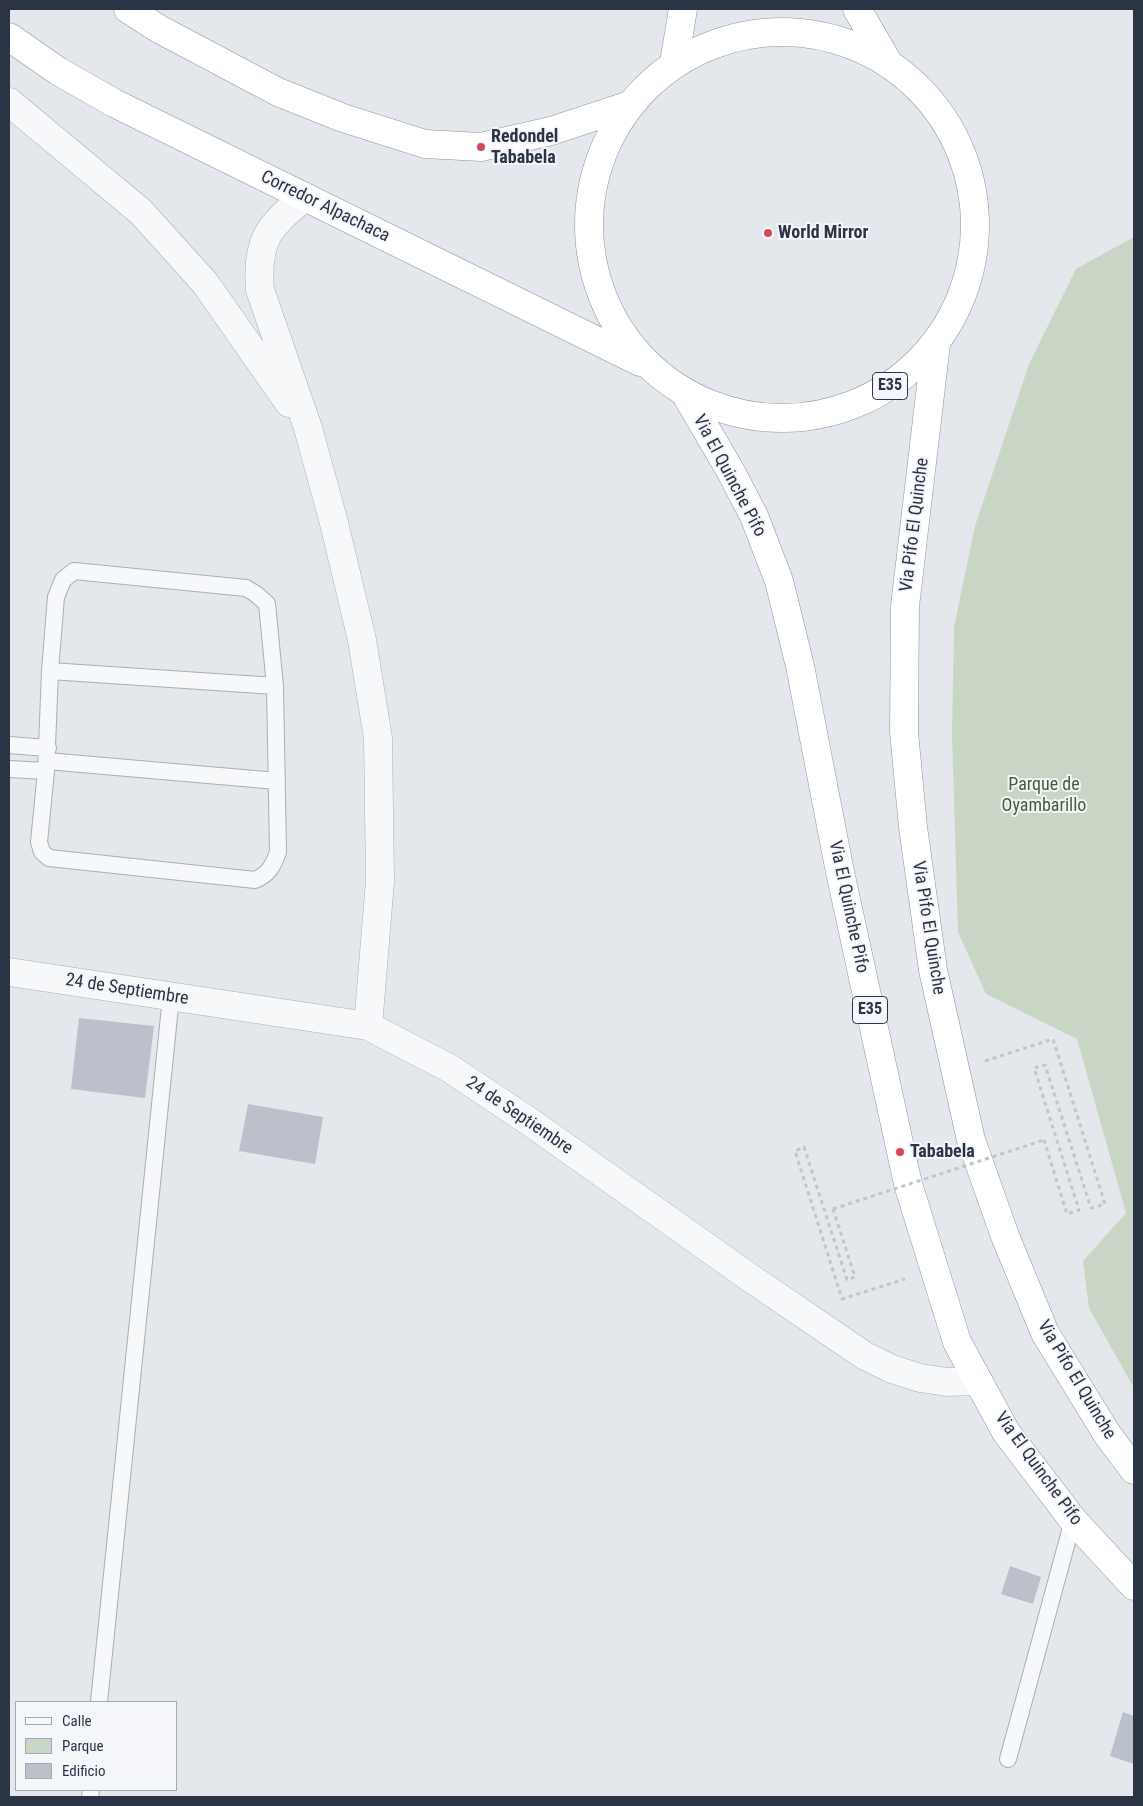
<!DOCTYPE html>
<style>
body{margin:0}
#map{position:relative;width:1143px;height:1806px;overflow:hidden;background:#e4e7ec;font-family:"Roboto Condensed",sans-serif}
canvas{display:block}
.frame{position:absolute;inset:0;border:10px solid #2b3445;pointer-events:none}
.legend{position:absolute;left:15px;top:1701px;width:162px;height:90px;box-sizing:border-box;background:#f4f6f9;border:1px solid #a4a8b1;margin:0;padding:6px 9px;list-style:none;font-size:15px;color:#2b3445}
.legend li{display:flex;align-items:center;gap:10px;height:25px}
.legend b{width:25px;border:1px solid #a4a8b1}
</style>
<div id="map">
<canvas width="1143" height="1806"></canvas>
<div class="frame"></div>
<ul class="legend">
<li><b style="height:6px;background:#f7f8fa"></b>Calle</li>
<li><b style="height:14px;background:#c9d6c5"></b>Parque</li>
<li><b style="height:14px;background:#bbc0ca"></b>Edificio</li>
</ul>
</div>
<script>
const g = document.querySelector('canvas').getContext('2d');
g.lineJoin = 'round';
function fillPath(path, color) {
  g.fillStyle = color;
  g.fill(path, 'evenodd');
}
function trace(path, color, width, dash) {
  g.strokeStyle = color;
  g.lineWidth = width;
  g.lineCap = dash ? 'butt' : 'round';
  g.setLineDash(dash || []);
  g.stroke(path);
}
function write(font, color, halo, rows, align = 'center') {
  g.font = font + ' "Roboto Condensed",sans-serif';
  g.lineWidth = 4;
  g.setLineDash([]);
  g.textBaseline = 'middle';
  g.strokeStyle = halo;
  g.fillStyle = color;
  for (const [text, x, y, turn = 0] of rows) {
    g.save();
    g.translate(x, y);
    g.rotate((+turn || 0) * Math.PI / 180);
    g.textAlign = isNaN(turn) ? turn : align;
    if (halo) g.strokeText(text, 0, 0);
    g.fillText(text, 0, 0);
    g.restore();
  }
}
const green = new Path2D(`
 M 1134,237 L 1134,1388 L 1089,1308 L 1083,1261 L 1126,1213 L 1077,1039 L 986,994 L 958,932 L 952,734 L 954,627 L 975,526 L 1029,364 L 1076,269 Z`);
const building = new Path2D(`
 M 79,1018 L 154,1026 L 145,1098 L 71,1089 Z
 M 248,1104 L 323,1117 L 315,1164 L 239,1151 Z
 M 1010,1566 L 1041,1577 L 1033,1604 L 1001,1594 Z
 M 1123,1712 L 1134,1716 L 1134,1764 L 1110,1756 Z`);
const path = new Path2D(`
 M 985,1061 L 1053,1039 L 1105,1204 L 1091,1208 L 1045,1065 L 1034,1068 L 1079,1210 L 1067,1214 L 1044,1140
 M 833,1209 L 855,1277 L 847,1280 L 804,1147 L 795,1151 L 842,1299 L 905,1279`);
const lane = new Path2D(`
 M 74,571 L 246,588 L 256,594 L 267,604 L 275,686 L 278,852 C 273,866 269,874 255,880 L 49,858 L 42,852 L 39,842 L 46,771 L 50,671 L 56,597 L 63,580 Z
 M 50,671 L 275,686
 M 9,745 L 48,748
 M 47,761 L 277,781
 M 9,769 L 46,771
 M 99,1702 L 171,997
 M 1008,1759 L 1073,1520
 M 90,1797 L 91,1790`);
const street = new Path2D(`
 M 9,102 L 141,212 L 205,283 L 289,403
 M 305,197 C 268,226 256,241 260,290 L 308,428 L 334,523 L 362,640 L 378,738 L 380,881 L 368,1026
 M 9,972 L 368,1026 L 449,1068 L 530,1122 L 749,1277 L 865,1356 L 892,1369 L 920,1378 L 947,1382 L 978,1381`);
const highway = new Path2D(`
 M 128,9 L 159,29 L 278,92 L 343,118 L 425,144 L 481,147 L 551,131 L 630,105
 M 857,9 L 886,59
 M589 225a193 193 0 1 1 386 0a193 193 0 1 1-386 0Z
 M 9,37 L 58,71 L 114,103 L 640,362
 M 674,63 L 683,9
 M 936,344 L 905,606 L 904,732 L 913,827 L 933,970 L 971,1140 L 1005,1236 L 1045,1333 L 1107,1434 L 1134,1470
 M 686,395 L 730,470 L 754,516 L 779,581 L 800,666 L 840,872 L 908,1184 L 957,1342 L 1006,1432 L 1073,1520 L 1134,1586`);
const pathBridge = new Path2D(`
 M 833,1209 L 1044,1140`);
const markers = [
 [481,147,5,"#d1495b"],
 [768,233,5,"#d1495b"],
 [900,1152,5,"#d1495b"]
];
const shields = [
 [890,386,35],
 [870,1010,35]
];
const shieldNames = [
 ["E35",890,386],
 ["E35",870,1010]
];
const poiNames = [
 ["Redondel",491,137],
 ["Tababela",491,158],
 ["World Mirror",778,233],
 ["Tababela",910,1152]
];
const streetNames = [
 ["Corredor Alpachaca",325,207,26],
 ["Via El Quinche Pifo",729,476,62],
 ["Via Pifo El Quinche",915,525,-83],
 ["Via El Quinche Pifo",848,907,78],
 ["Via Pifo El Quinche",928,928,81],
 ["24 de Septiembre",127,990,9],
 ["24 de Septiembre",519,1116,34],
 ["Via Pifo El Quinche",1076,1380,59],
 ["Via El Quinche Pifo",1038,1469,54]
];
const parkNames = [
 ["Parque de",1044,785],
 ["Oyambarillo",1044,806]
];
fillPath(green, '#c9d6c5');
fillPath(building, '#bbc0ca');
trace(lane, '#a9aeb7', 18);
trace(street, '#a9aeb7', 29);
trace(highway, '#8b94a3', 29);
trace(path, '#c2c5cb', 3, [4, 4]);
trace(lane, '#f7f8fa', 16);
trace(street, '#f7f8fa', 28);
trace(highway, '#fff', 28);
trace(pathBridge, '#c2c5cb', 3, [4, 4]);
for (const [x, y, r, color] of markers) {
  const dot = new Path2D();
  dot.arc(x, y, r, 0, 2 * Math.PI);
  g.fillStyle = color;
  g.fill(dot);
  trace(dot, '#f4f6f9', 2);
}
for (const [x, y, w] of shields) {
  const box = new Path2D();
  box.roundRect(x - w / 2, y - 13.5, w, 27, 4);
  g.fillStyle = '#f4f6f9';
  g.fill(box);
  trace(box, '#2b3445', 1);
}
write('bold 16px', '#2b3445', null, shieldNames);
write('bold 18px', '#2b3445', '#f4f6f9', poiNames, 'left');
write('18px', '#2b3445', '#f4f6f9', streetNames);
write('18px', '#3f6138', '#f4f6f9', parkNames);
</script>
